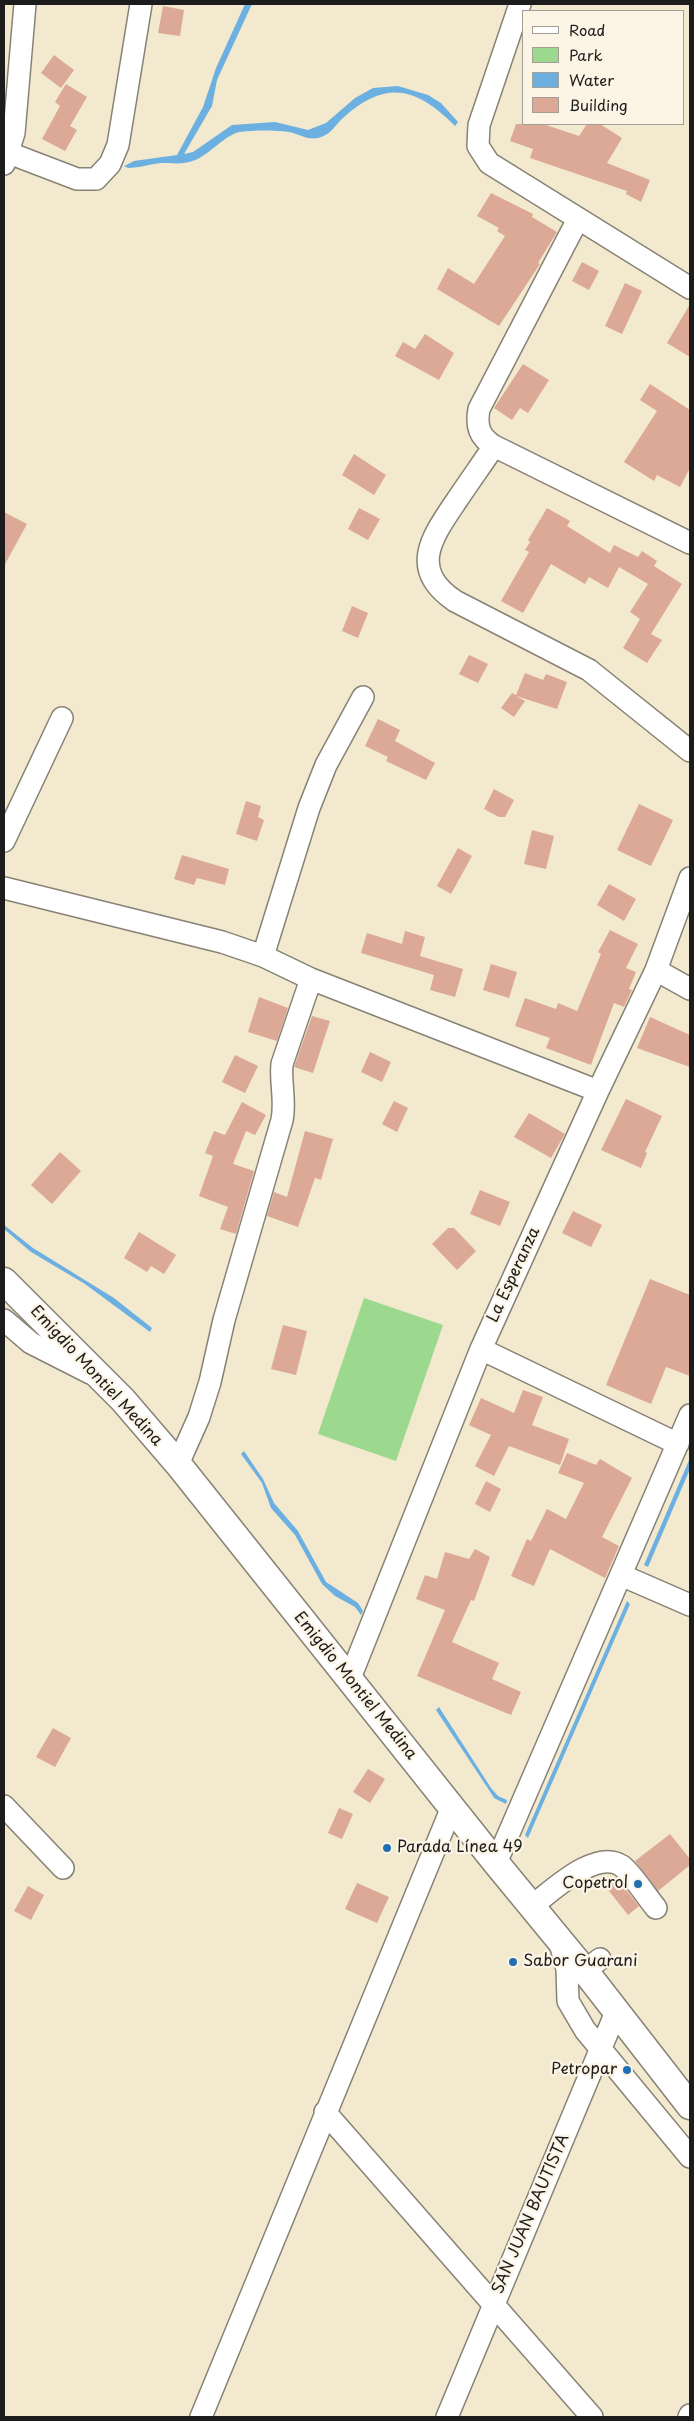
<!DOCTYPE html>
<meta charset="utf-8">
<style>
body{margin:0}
#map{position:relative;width:694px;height:2421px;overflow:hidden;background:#f2e9ce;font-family:"Playpen Sans",sans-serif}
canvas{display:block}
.frame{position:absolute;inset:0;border:5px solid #1c1c1c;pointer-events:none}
.legend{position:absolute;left:522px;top:10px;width:162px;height:115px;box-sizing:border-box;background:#fcf5e5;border:1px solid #a29e95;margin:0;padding:6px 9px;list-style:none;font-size:15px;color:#1c1c1c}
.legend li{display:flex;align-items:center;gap:10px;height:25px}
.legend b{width:25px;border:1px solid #a29e95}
</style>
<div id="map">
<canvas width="694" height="2421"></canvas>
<div class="frame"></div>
<ul class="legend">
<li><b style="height:6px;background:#fff"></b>Road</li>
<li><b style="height:14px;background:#9cd98e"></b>Park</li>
<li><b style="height:14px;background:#6cb0e1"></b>Water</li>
<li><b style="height:14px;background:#dca997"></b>Building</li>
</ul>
</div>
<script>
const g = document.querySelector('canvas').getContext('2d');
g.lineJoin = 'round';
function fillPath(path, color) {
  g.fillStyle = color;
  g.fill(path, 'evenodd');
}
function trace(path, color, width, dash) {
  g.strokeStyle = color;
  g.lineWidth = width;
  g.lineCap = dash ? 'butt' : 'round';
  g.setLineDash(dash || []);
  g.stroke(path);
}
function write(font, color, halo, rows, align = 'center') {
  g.font = font + ' "Playpen Sans",sans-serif';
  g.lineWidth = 4.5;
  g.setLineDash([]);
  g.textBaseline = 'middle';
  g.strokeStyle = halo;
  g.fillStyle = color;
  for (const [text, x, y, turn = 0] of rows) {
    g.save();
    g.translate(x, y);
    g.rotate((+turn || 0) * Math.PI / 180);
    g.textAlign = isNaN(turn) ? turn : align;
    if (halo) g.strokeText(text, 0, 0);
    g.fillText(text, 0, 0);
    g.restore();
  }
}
const green = new Path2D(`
 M 364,1298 L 443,1325 L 396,1461 L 318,1434 Z`);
const water = new Path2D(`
 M 245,4 L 252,4 L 217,80 L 212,106 L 184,154 L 193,152 L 232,125 L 275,122 L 308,130 L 326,123 L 355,98 L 373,88 L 398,86 L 428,95 L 441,103 L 458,122 L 455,126 C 417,88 387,79 344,117 C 335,125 331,135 318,138 C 306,140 299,134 289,132 C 274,130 255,130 240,132 C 226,134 209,155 195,160 C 183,165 174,163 161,163 C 150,164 139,168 128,168 L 124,166 L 134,161 L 177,155 L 203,107 L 216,68 Z
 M 4,1225 L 33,1248 L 114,1298 L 152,1328 L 150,1332 L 85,1284 L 31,1252 L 4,1229 Z
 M 244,1451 L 263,1479 L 274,1503 L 298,1531 L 326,1582 L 358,1603 L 363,1611 L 361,1615 L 355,1607 L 335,1596 L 322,1584 L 295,1535 L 271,1508 L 262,1483 L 241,1454 Z
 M 690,1458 L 690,1469 L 648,1567 L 644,1565 Z
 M 627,1601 L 630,1604 L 528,1838 L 525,1835 Z
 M 439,1707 L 491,1788 L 498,1796 L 507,1800 L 506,1804 L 494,1798 L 489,1790 L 436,1710 Z`);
const building = new Path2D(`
 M 163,6 L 184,10 L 180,36 L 158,33 Z
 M 54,55 L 74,70 L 61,88 L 41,73 Z
 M 66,84 L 87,97 L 70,126 L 77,130 L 65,151 L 42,139 L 60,106 L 55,102 Z
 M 516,124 L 543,124 L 579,136 L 587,124 L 600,124 L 622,138 L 607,163 L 650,180 L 641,202 L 626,194 L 627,191 L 530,158 L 533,149 L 510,141 Z
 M 491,193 L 533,214 L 532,217 L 557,232 L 538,263 L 540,264 L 499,326 L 437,289 L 448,268 L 474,284 L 505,236 L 497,231 L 499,228 L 477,216 Z
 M 582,262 L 599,271 L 589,290 L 572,281 Z
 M 625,283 L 642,291 L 622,334 L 605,326 Z
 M 690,304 L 690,357 L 667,343 Z
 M 425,334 L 454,353 L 439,380 L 395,356 L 403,342 L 415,349 Z
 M 523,364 L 549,380 L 528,413 L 520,408 L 512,420 L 494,408 Z
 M 650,384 L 690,410 L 690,468 L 680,487 L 657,475 L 654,481 L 624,462 L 657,411 L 640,400 Z
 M 354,454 L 386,475 L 374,495 L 342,475 Z
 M 359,508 L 380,519 L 368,540 L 348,529 Z
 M 547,508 L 570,521 L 567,526 L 610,553 L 614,545 L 638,557 L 642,551 L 657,561 L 654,566 L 682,584 L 651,634 L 662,640 L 647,663 L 623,648 L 640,619 L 630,612 L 648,584 L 619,567 L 608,588 L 589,577 L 585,584 L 551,564 L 523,613 L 501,601 L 529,552 L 525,550 L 530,542 L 528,540 Z
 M 4,512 L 27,524 L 4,566 Z
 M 352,606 L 368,613 L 358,638 L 342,631 Z
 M 469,655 L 488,664 L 478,683 L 459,674 Z
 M 525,673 L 543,680 L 546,674 L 567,682 L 557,709 L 516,696 L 525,701 L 514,717 L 501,708 L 512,693 L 516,695 Z
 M 378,719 L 400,730 L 395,741 L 435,763 L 426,780 L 386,761 L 388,757 L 365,746 Z
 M 494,789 L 514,800 L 505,817 L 499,817 L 484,809 Z
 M 246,801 L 261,806 L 258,817 L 264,820 L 257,841 L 236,834 Z
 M 639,804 L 673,820 L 651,866 L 617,850 Z
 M 532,830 L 554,836 L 546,869 L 524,864 Z
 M 458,848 L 472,856 L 451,894 L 437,886 Z
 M 182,855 L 229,869 L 225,885 L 197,878 L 194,885 L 174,879 Z
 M 609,884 L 636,899 L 624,921 L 597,905 Z
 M 610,930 L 638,944 L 626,968 L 636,972 L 629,989 L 632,990 L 624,1007 L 614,1003 L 591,1065 L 546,1048 L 550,1038 L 515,1026 L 525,998 L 556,1009 L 558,1003 L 577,1011 L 601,954 L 598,952 Z
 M 405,931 L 425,937 L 420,956 L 463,969 L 455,997 L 430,990 L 434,975 L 361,953 L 367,933 L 402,944 Z
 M 491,964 L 517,972 L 509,998 L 483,990 Z
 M 259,997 L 288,1008 L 277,1041 L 248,1032 Z
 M 312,1016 L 330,1021 L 313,1073 L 294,1067 Z
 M 650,1017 L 690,1035 L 690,1067 L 637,1048 Z
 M 370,1052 L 391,1062 L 382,1082 L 361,1072 Z
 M 235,1055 L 258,1066 L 245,1093 L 222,1082 Z
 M 626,1099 L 662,1116 L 645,1152 L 647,1153 L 641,1168 L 601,1150 Z
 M 394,1101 L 408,1108 L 397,1132 L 382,1124 Z
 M 242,1102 L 266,1115 L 255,1135 L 246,1131 L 233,1164 L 254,1171 L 236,1234 L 220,1229 L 228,1207 L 199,1196 L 213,1156 L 205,1153 L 214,1131 L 225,1135 Z
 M 529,1113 L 565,1134 L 551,1158 L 514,1137 Z
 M 305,1131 L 333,1139 L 321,1180 L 315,1178 L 298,1227 L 267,1216 L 274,1192 L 287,1197 Z
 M 60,1152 L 81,1171 L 52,1204 L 31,1185 Z
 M 480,1190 L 510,1202 L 500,1226 L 470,1214 Z
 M 573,1211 L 602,1225 L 591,1247 L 562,1233 Z
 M 448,1228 L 454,1228 L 476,1251 L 457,1270 L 432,1244 Z
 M 139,1232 L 176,1255 L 164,1274 L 151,1266 L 147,1272 L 124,1258 Z
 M 650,1279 L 690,1295 L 690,1376 L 666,1367 L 651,1404 L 606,1385 Z
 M 283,1325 L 307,1331 L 296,1375 L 271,1369 Z
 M 523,1390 L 543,1397 L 532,1425 L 569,1439 L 560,1465 L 509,1446 L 494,1476 L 475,1466 L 491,1435 L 469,1425 L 481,1398 L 514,1413 Z
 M 567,1453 L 596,1465 L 600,1459 L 632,1478 L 602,1537 L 619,1546 L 605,1578 L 550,1549 L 534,1586 L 511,1576 L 527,1539 L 531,1541 L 547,1509 L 566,1519 L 584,1483 L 558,1473 Z
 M 486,1481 L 501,1489 L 490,1512 L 475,1504 Z
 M 475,1549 L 490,1557 L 474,1601 L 471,1600 L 452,1642 L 499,1663 L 492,1679 L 521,1692 L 511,1715 L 417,1676 L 445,1610 L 416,1599 L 425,1575 L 437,1579 L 445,1552 L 469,1559 Z
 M 53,1728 L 71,1738 L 55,1767 L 36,1757 Z
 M 368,1769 L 385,1779 L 370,1803 L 353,1792 Z
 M 339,1808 L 353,1814 L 342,1839 L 328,1833 Z
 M 670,1834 L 690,1859 L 690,1865 L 658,1891 L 635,1861 Z
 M 616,1877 L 639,1906 L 628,1915 L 605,1886 Z
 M 357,1883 L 389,1897 L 377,1923 L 345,1909 Z
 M 28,1886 L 44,1895 L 31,1920 L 14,1911 Z`);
const minor = new Path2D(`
 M 520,4 L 479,125 L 478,146 L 489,163 L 690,288
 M 9,153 L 77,179 L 96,179 L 110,164 L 118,145 L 141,4
 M 4,164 L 14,133 L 25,4
 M 578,219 L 479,409 C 476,426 479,437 494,446 C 482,464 469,482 457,500 C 432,537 408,569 455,601 L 589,670 L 690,751
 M 494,446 L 690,543
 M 4,841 L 62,718
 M 4,888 L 222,942 L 263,956 L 311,979 L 598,1091
 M 263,956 L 309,808 L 326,765 L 363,697
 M 656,970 L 690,989
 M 4,1320 L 31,1343 L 90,1373
 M 481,1349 L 678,1444
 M 178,1464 L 199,1417 L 210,1382 L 224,1320 L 282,1120 C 286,1101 280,1083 282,1064 L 311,979
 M 621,1575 L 690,1605
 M 350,1678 L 481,1349 L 598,1091 L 656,970 L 690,878
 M 4,1806 L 63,1868
 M 496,1863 L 690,1415
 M 532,1906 C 552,1891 596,1848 622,1866 C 633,1875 646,1896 656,1908
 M 560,1943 L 567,1969 L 568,2001 L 585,2030 L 690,2157
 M 585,1971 L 600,1959
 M 325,2112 L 592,2417
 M 201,2417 L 452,1807
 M 447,2417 L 616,2012
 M 689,2417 L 690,2415`);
const major = new Path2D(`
 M 4,1281 L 123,1400 L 178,1464 L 496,1863 L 585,1971 L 690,2106`);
const markers = [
 [387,1848,5,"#1f6fb2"],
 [638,1884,5,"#1f6fb2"],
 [513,1962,5,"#1f6fb2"],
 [627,2070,5,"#1f6fb2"]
];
const streetNames = [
 ["La Esperanza",514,1275,-65],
 ["Emigdio Montiel Medina",96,1376,47],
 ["Emigdio Montiel Medina",355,1686,51],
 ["SAN JUAN BAUTISTA",531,2214,-67]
];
const poiNames = [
 ["Parada Línea 49",397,1848],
 ["Copetrol",628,1884,"right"],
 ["Sabor Guarani",523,1962],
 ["Petropar",617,2070,"right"]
];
fillPath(green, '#9cd98e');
fillPath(water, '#6cb0e1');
fillPath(building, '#dca997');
trace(minor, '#878275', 24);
trace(major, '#878275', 29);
trace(minor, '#fff', 21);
trace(major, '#fff', 26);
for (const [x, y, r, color] of markers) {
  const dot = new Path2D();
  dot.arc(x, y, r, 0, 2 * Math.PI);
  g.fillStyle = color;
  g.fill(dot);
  trace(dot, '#fcf5e5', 2);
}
write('16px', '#1c1c1c', '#fcf5e5', streetNames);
write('16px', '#1c1c1c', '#fcf5e5', poiNames, 'left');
</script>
